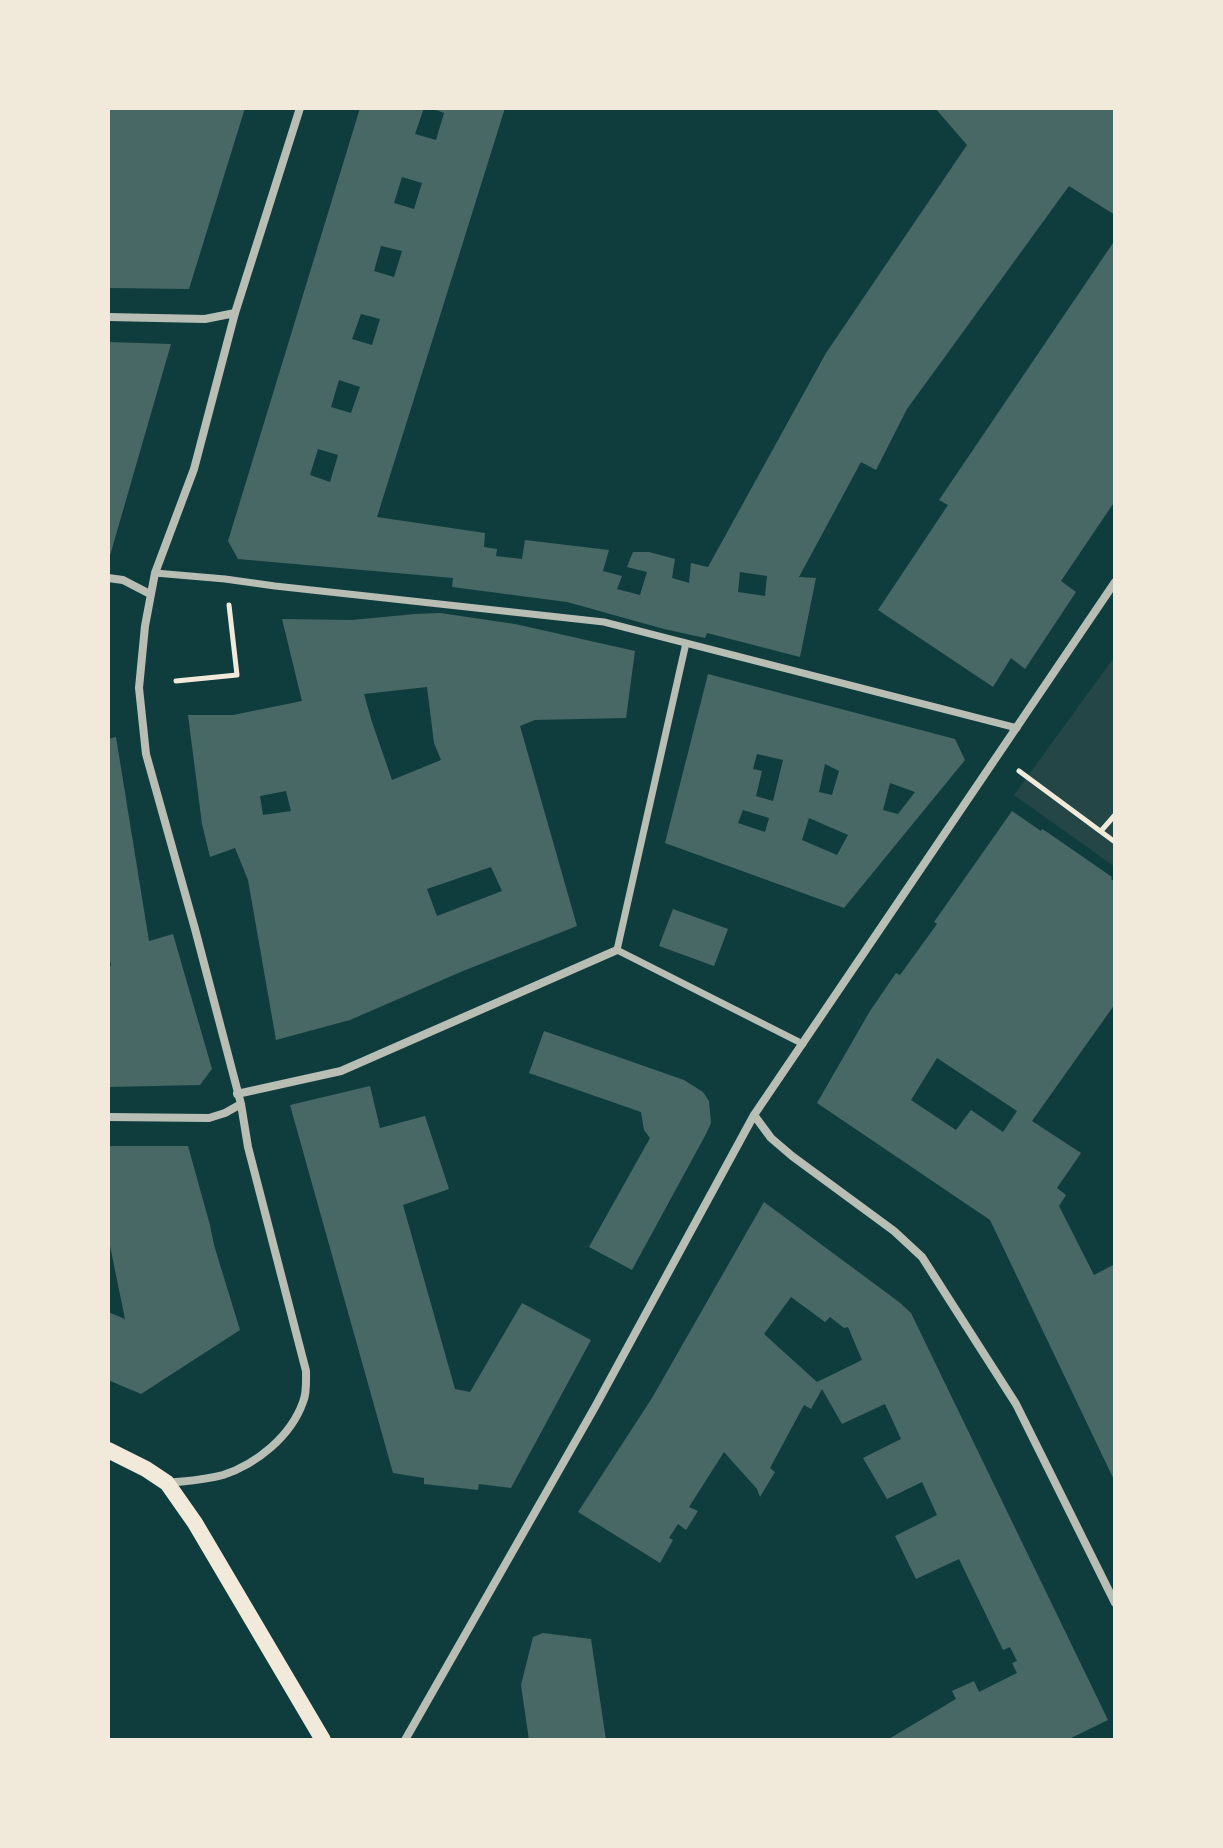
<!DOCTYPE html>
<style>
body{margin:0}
#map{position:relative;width:1223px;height:1848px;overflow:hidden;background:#0f3d3e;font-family:"Public Sans",sans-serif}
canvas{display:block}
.frame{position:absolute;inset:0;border:110px solid #f1e9da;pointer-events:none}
</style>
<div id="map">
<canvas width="1223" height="1848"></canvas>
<div class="frame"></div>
</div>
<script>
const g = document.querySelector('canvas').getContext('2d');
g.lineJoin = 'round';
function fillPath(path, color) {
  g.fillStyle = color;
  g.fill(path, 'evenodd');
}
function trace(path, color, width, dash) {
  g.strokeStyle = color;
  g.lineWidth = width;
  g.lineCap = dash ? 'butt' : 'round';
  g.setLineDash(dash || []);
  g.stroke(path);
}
const green = new Path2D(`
 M 1115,656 L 1115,867 L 1014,795 Z`);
const building = new Path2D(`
 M 108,108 L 245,108 L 189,289 L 108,288 Z
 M 360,108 L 424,108 L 415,134 L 436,140 L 444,113 L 431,108 L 505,108 L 377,517 L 485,533 L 484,547 L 497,549 L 496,556 L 522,559 L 525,540 L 609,550 L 603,571 L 622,576 L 617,589 L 640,595 L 647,572 L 627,567 L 633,552 L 649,552 L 675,559 L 672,578 L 689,583 L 691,563 L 708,567 L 826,353 L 967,145 L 935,108 L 1115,108 L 1115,215 L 1069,186 L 907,409 L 876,470 L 861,462 L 799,577 L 816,578 L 800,657 L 707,633 L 705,638 L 664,629 L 567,602 L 452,587 L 453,578 L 238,559 L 228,541 ZM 402,177 L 422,183 L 414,209 L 394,203 ZM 381,246 L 402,251 L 394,277 L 374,271 ZM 361,314 L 380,319 L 372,345 L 352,339 ZM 339,380 L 360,387 L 351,413 L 331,407 ZM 318,449 L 338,455 L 330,482 L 310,475 ZM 740,572 L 767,576 L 765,596 L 738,592 Z
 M 1115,240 L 1115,501 L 1061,581 L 1076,592 L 1025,669 L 1011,658 L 993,687 L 878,610 L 948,505 L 939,500 Z
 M 108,342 L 171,344 L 109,559 L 108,558 Z
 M 440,613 L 515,624 L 635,651 L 626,718 L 535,720 L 520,726 L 577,926 L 463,971 L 350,1020 L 276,1040 L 248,880 L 235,848 L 210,857 L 202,824 L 188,715 L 233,715 L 302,701 L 282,619 L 352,620 L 415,614 ZM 427,687 L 434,743 L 441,760 L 392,780 L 372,722 L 364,694 ZM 286,791 L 291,811 L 263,815 L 260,796 ZM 491,867 L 502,891 L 437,916 L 427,889 Z
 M 708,674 L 955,739 L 965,760 L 844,908 L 665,843 ZM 757,754 L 783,760 L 773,801 L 756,796 L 762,771 L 753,769 ZM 825,764 L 839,771 L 832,795 L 819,792 ZM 890,783 L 915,792 L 898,814 L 883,810 ZM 743,810 L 769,818 L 765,832 L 738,823 ZM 809,818 L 848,835 L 837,855 L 802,840 Z
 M 116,737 L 149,941 L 173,934 L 212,1069 L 200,1085 L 108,1087 L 108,967 L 111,966 L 108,949 L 108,739 Z
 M 1012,811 L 1041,831 L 1042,829 L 1047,832 L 1112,877 L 1111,879 L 1115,882 L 1115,1004 L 1032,1121 L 1081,1153 L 1057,1188 L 1066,1195 L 1059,1206 L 1094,1275 L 1115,1264 L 1115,1482 L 990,1220 L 817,1103 L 870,1011 L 896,973 L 900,975 L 937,924 L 934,922 ZM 937,1058 L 1017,1111 L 1003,1132 L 971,1110 L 956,1130 L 911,1100 Z
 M 673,909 L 728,929 L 714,966 L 659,946 Z
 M 544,1031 L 684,1080 L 703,1092 L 709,1101 L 711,1123 L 706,1134 L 632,1270 L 589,1247 L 650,1138 L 644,1130 L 641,1112 L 529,1073 Z
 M 370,1086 L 380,1128 L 425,1116 L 449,1189 L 403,1205 L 455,1389 L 470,1392 L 522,1303 L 591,1340 L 511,1488 L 479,1484 L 478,1490 L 424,1484 L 424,1478 L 393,1473 L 290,1105 Z
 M 108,1146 L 188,1146 L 210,1225 L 214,1245 L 240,1330 L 141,1394 L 108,1380 L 108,1312 L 125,1319 L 108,1236 Z
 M 764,1202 L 899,1302 L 911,1313 L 1108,1720 L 1067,1740 L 887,1740 L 956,1699 L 952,1691 L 974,1681 L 979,1692 L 1017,1673 L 1012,1663 L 1017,1661 L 1010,1647 L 1003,1650 L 959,1559 L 916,1579 L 895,1536 L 937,1515 L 922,1482 L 887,1499 L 863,1458 L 901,1439 L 885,1404 L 842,1424 L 822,1389 L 811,1409 L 804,1405 L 770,1468 L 775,1472 L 760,1497 L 757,1489 L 724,1452 L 689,1507 L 698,1511 L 686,1530 L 678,1524 L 669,1538 L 673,1540 L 660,1563 L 578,1512 L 652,1398 ZM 791,1297 L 825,1322 L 830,1317 L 844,1328 L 848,1327 L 862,1360 L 817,1382 L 764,1334 Z
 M 543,1633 L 591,1639 L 606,1740 L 529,1740 L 521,1685 L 533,1637 Z`);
const path = new Path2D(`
 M 176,681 L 237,675 L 229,605
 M 1019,771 L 1115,842
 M 1101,831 L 1115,815`);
const pedestrian = new Path2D(`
 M 155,573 L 225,579 L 275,586 L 604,622 L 1017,728
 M 686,643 L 617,950 L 803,1044`);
const minor = new Path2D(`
 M 108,317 L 205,319 L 235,313
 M 108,578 L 123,580 L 150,594
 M 237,1094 L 341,1071 L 617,950
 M 754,1115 L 771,1138 L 792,1156 L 894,1231 L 922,1257 L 1016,1404 L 1115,1603
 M 108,1117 L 209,1118 L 225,1113 L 241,1104
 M 168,1483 C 186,1481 205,1480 223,1475 C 257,1464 291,1436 303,1402 C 307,1393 306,1381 306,1371 L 248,1147 L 241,1104 L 195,929 L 146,754 L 139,688 L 145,626 L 155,573 L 194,469 L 235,313 L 300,108
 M 405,1740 L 595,1407 L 754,1115 L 1115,582`);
const secondary = new Path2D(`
 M 108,1450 L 146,1469 L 167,1483 L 195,1523 L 323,1740`);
fillPath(green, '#244646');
fillPath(building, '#486865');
trace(path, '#f1e9da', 5);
trace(pedestrian, '#b8beb3', 7);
trace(minor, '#b8beb3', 8);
trace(secondary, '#f1e9da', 16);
</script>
